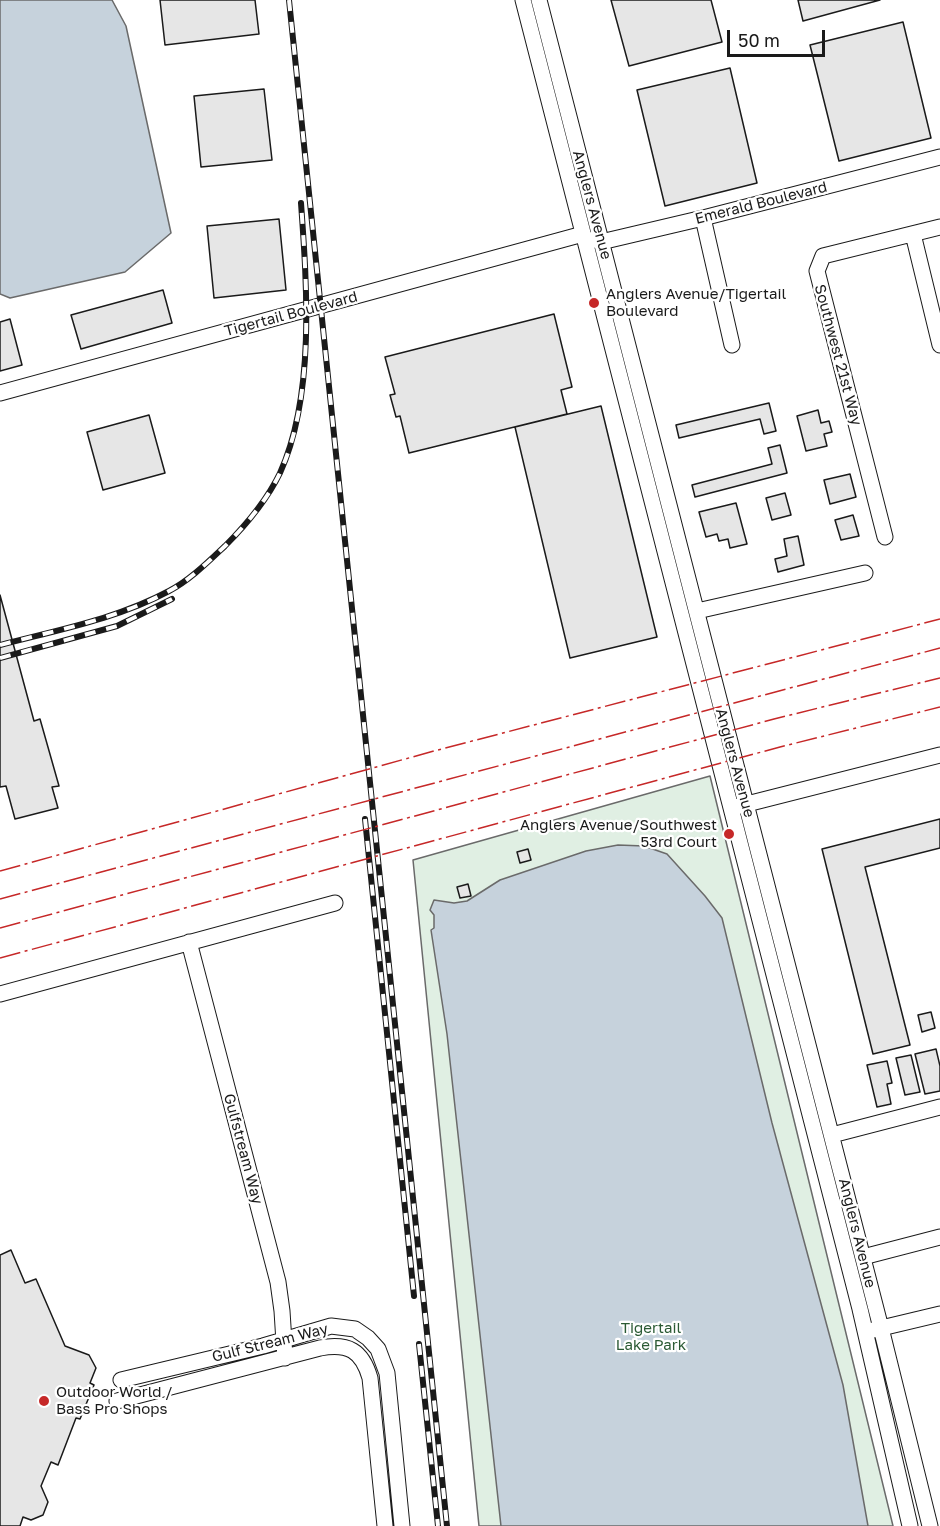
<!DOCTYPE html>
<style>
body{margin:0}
#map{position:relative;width:940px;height:1526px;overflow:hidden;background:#fff;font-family:"Golos Text",sans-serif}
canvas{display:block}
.scale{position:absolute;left:727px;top:30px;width:98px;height:27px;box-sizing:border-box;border:3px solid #1a1a1a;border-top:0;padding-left:8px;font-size:18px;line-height:21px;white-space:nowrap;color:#1a1a1a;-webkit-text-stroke:4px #fff;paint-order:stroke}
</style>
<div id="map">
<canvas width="940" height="1526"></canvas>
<div class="scale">50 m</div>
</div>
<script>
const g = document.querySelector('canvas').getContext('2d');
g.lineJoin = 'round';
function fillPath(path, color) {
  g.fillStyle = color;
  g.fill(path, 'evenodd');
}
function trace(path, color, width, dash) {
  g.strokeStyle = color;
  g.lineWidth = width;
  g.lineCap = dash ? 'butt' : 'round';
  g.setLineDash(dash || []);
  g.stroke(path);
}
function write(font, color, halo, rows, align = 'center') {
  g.font = font + ' "Golos Text",sans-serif';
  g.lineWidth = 4.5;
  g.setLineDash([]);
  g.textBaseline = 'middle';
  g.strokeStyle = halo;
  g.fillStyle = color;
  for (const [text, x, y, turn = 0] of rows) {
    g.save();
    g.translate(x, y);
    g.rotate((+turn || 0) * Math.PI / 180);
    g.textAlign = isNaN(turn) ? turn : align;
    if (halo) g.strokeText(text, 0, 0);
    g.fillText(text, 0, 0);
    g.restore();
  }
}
const green = new Path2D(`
 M 710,776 L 893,1526 L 479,1526 L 413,860 Z`);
const water = new Path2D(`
 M 0,0 L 112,0 L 126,26 L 171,233 L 125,272 L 10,298 L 0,294 Z
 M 618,845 L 644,846 L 667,854 L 705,896 L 722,918 L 772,1123 L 843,1385 L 868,1526 L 501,1526 L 447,1034 L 431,930 L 434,928 L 434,915 L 430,910 L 434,900 L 454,903 L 467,901 L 500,880 L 586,851 Z`);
const building = new Path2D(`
 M 160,0 L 255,0 L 259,34 L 165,45 Z
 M 611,0 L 711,0 L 722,42 L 629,66 Z
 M 798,0 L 880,0 L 803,21 Z
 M 903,22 L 931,138 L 839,161 L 810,45 Z
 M 730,68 L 757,183 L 665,206 L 637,90 Z
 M 264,89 L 272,160 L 201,167 L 194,96 Z
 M 279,219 L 286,290 L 214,298 L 207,226 Z
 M 163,290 L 172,323 L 81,349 L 71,315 Z
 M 554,314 L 572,387 L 561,390 L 567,414 L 409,453 L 400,416 L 396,417 L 390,395 L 395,394 L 385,357 Z
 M 10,319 L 22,365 L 0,371 L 0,322 Z
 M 769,403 L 776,431 L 764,434 L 760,419 L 679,438 L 676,425 Z
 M 601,406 L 657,637 L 570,658 L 515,427 Z
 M 818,410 L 821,423 L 829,421 L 832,432 L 824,434 L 827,446 L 806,451 L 797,416 Z
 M 149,415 L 165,473 L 103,490 L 87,432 Z
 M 780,445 L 787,473 L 695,497 L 692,485 L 772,464 L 768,448 Z
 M 850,474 L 856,497 L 830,504 L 824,480 Z
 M 785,493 L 791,515 L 772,520 L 766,498 Z
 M 736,503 L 747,544 L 730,548 L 728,539 L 719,541 L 717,534 L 706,537 L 699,512 Z
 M 853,515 L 859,536 L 841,540 L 835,520 Z
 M 798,536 L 804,565 L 778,572 L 775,559 L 787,556 L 784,539 Z
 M 0,595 L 34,721 L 40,719 L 59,786 L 52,787 L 58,808 L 15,819 L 6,786 L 0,787 Z
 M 940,819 L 940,848 L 865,867 L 910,1045 L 873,1054 L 822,849 Z
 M 528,849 L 531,860 L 520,863 L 517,852 Z
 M 468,884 L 471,896 L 460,898 L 457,887 Z
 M 931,1012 L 935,1028 L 922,1032 L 918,1015 Z
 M 936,1049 L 940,1066 L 940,1091 L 925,1094 L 915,1054 Z
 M 911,1055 L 920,1092 L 905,1095 L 896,1058 Z
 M 887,1061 L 892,1083 L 887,1084 L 891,1104 L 877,1107 L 867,1065 Z
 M 11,1250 L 25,1283 L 36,1279 L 65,1346 L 89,1355 L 96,1368 L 90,1383 L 94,1385 L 80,1419 L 76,1418 L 58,1465 L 51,1462 L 41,1486 L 48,1502 L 43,1515 L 31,1520 L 23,1517 L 20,1526 L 0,1526 L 0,1255 Z`);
const minor = new Path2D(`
 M 523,0 L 860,1309 L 910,1526
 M 539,0 L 881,1328 L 930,1526
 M 703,218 L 732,345
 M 913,234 L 940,345
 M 594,239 L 601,242 L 703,218 L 940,157
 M 0,393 L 583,234
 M 885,537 L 817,271 L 823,256 L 940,227
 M 697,611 L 865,573
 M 739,806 L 940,755
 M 189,942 L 278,1282 L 282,1311 L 285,1358
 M 0,994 L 335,903
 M 832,1135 L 940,1107
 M 863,1257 L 940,1237
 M 873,1330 L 940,1314
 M 121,1380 L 263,1346 L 331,1326 L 355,1329 L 368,1338 L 378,1349 L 387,1373 L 402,1526
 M 117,1401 L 320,1348 C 348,1343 362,1350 370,1378 L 385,1526`);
const rail = new Path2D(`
 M 289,0 L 447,1526
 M 0,645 C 57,630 117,619 169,591 C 190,580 208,562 225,546 C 246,525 267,500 280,473 C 315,396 307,286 301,203
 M 0,658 L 117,626 L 172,599
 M 365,819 L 414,1296
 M 419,1344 L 438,1526`);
const power = new Path2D(`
 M 0,871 L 434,751 L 940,619
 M 0,899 L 940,648
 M 0,928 L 774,719 L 940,678
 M 0,958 L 780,747 L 940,707`);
const markers = [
 [594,303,6,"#c62828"],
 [729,834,6,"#c62828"],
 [44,1401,6,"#c62828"]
];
const streetNames = [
 ["Emerald Boulevard",761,203,-14],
 ["Anglers Avenue",592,205,75],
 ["Tigertail Boulevard",291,314,-15],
 ["Southwest 21st Way",838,355,75],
 ["Anglers Avenue",735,763,75],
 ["Gulfstream Way",243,1149,75],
 ["Anglers Avenue",857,1233,76],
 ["Gulf Stream Way",270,1343,-14]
];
const poiNames = [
 ["Anglers Avenue/Tigertail",606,294],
 ["Boulevard",606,311],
 ["Anglers Avenue/Southwest",717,825,"right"],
 ["53rd Court",717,842,"right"],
 ["Outdoor World /",56,1392],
 ["Bass Pro Shops",56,1409]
];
const parkNames = [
 ["Tigertail",651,1328],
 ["Lake Park",651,1345]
];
fillPath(green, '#e0efe3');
trace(green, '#6a6a6a', 1.5);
fillPath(water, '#c6d2dc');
trace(water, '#6a6a6a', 1.5);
fillPath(building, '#e6e6e6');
trace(building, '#1a1a1a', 1.5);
trace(minor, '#1a1a1a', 17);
trace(minor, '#fff', 15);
trace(rail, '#1a1a1a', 6);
trace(rail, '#fff', 4, [11]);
trace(power, '#c62828', 1.5, [21, 4.5, 3, 4.5]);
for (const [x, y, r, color] of markers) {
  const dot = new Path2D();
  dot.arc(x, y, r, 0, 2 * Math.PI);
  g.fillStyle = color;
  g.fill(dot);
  trace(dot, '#fff', 2);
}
write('15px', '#1a1a1a', '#fff', streetNames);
write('15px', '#1a1a1a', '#fff', poiNames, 'left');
write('15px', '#2b5a34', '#fff', parkNames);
</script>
